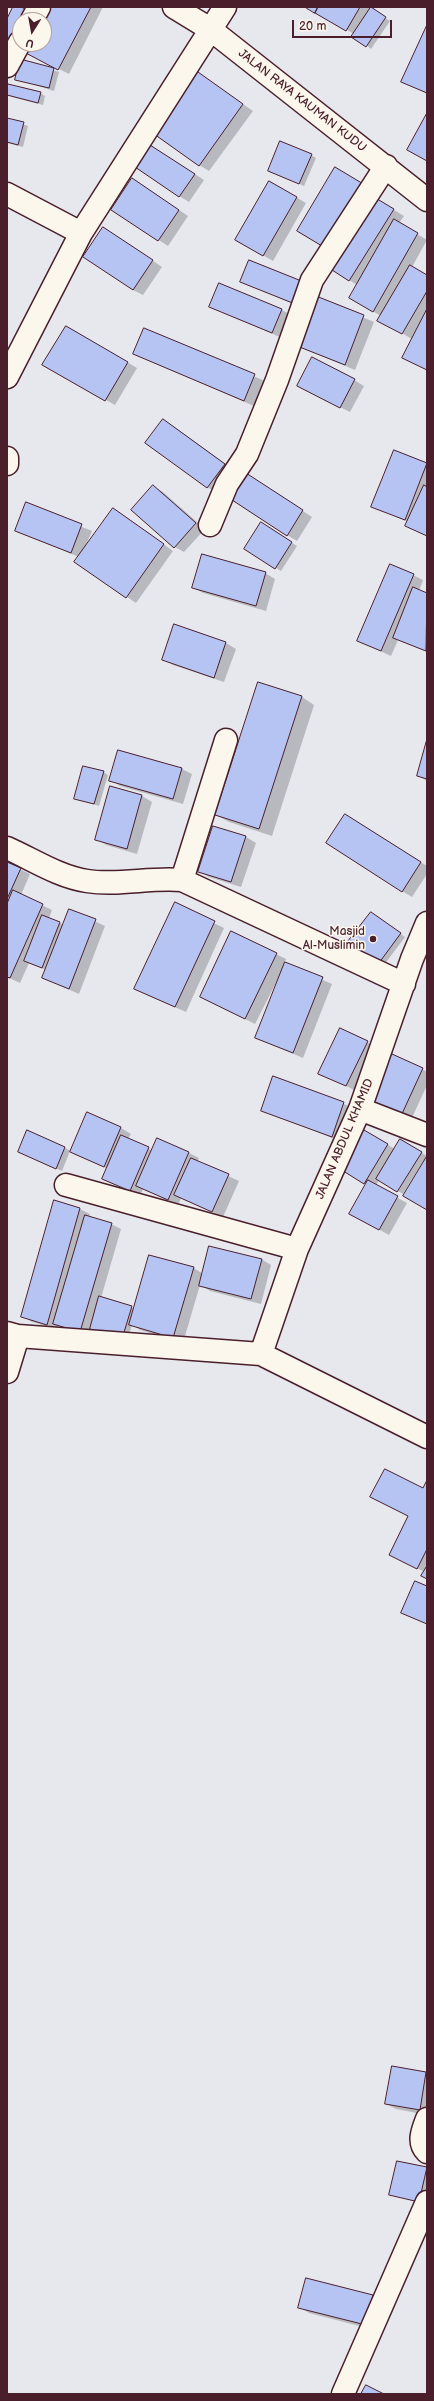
<!DOCTYPE html>
<style>
body{margin:0}
#map{position:relative;width:434px;height:2401px;overflow:hidden;background:#e6e8ee;font-family:"Balsamiq Sans",sans-serif}
canvas{display:block}
.frame{position:absolute;inset:0;border:8px solid #4a1f2b;pointer-events:none}
.north{position:absolute;left:12px;top:12px;width:40px;height:40px;box-sizing:border-box;background:#fbf7ec;border:1px solid #b4a19f;border-radius:50%;rotate:191deg;font-size:11px;font-weight:700;line-height:16px;text-align:center;color:#4a1f2b}
.north::after{content:'';display:block;margin:auto;width:14px;height:18px;background:#4a1f2b;clip-path:polygon(50% 0,100% 100%,50% 72%,0 100%)}
.scale{position:absolute;left:292px;top:20px;width:100px;height:18px;box-sizing:border-box;border:2px solid #4a1f2b;border-top:0;padding-left:5px;font-size:12px;line-height:14px;white-space:nowrap;color:#4a1f2b;-webkit-text-stroke:3px #fbf7ec;paint-order:stroke}
</style>
<div id="map">
<canvas width="434" height="2401"></canvas>
<div class="frame"></div>
<div class="north">U</div>
<div class="scale">20 m</div>
</div>
<script>
const g = document.querySelector('canvas').getContext('2d');
g.lineJoin = 'round';
function fillPath(path, color) {
  g.fillStyle = color;
  g.fill(path, 'evenodd');
}
function trace(path, color, width, dash) {
  g.strokeStyle = color;
  g.lineWidth = width;
  g.lineCap = dash ? 'butt' : 'round';
  g.setLineDash(dash || []);
  g.stroke(path);
}
function write(font, color, halo, rows, align = 'center') {
  g.font = font + ' "Balsamiq Sans",sans-serif';
  g.lineWidth = 3;
  g.setLineDash([]);
  g.textBaseline = 'middle';
  g.strokeStyle = halo;
  g.fillStyle = color;
  for (const [text, x, y, turn = 0] of rows) {
    g.save();
    g.translate(x, y);
    g.rotate((+turn || 0) * Math.PI / 180);
    g.textAlign = isNaN(turn) ? turn : align;
    if (halo) g.strokeText(text, 0, 0);
    g.fillText(text, 0, 0);
    g.restore();
  }
}
const shadow = new Path2D(`
 M 45,7 L 103,7 L 69,74 L 33,56 L 44,44 Z
 M 308,7 L 373,7 L 372,9 L 390,21 L 371,49 L 354,34 Z
 M 427,27 L 427,94 L 403,81 Z
 M 21,61 L 59,72 L 54,91 L 16,79 Z
 M 198,73 L 253,111 L 209,171 L 199,165 Z
 M 9,86 L 40,93 L 45,96 L 43,105 L 12,97 L 7,94 Z
 M 7,119 L 28,126 L 23,147 L 7,143 Z
 M 151,146 L 204,180 L 189,202 L 179,196 Z
 M 311,155 L 316,158 L 304,186 L 269,171 Z
 M 270,182 L 306,203 L 273,261 L 236,240 Z
 M 142,185 L 188,216 L 168,246 L 112,210 Z
 M 384,204 L 404,216 L 399,223 L 427,240 L 412,267 L 427,276 L 427,370 L 413,363 L 412,339 L 379,320 L 381,316 L 350,298 L 357,285 L 330,268 L 341,248 Z
 M 113,234 L 162,267 L 143,295 L 133,290 Z
 M 241,282 L 315,297 L 374,322 L 355,370 L 298,346 L 311,311 Z
 M 210,307 L 282,310 L 291,315 L 282,338 Z
 M 66,327 L 137,368 L 115,405 L 44,365 Z
 M 144,329 L 265,381 L 254,406 L 134,354 Z
 M 354,380 L 364,386 L 350,412 L 308,391 Z
 M 173,426 L 234,470 L 217,493 L 207,487 Z
 M 394,451 L 427,464 L 427,536 L 408,522 L 372,506 Z
 M 256,480 L 312,517 L 297,541 L 287,535 Z
 M 153,486 L 163,492 L 205,529 L 184,552 L 175,547 Z
 M 26,504 L 92,531 L 85,547 L 123,515 L 173,551 L 136,603 L 76,562 L 79,557 L 16,531 Z
 M 266,527 L 297,546 L 281,571 L 245,548 Z
 M 265,573 L 275,579 L 266,611 L 203,593 L 194,588 Z
 M 413,575 L 423,580 L 419,591 L 427,594 L 427,652 L 398,640 L 391,656 L 358,641 Z
 M 175,625 L 226,643 L 236,649 L 224,682 L 173,665 L 163,659 Z
 M 259,684 L 302,697 L 314,705 L 272,836 L 229,822 L 216,815 Z
 M 427,743 L 427,781 L 418,776 Z
 M 119,751 L 182,769 L 192,774 L 183,804 L 120,786 L 110,780 Z
 M 103,772 L 108,775 L 99,806 L 75,798 Z
 M 111,788 L 142,796 L 152,802 L 137,854 L 106,845 L 97,839 Z
 M 355,821 L 427,866 L 427,874 L 412,897 L 402,891 Z
 M 214,827 L 246,837 L 256,843 L 241,887 L 209,877 L 200,872 Z
 M 7,863 L 30,874 L 21,895 L 52,910 L 49,918 L 64,925 L 70,910 L 105,926 L 79,994 L 43,978 L 46,970 L 29,963 L 20,983 L 7,977 Z
 M 175,904 L 224,928 L 186,1012 L 145,994 Z
 M 376,916 L 405,937 L 381,969 L 376,966 Z
 M 276,954 L 286,959 L 284,963 L 332,984 L 303,1058 L 256,1038 L 282,971 L 255,1024 L 201,997 Z
 M 367,1042 L 377,1048 L 356,1091 L 320,1073 Z
 M 422,1069 L 427,1072 L 427,1085 L 411,1120 L 382,1107 Z
 M 274,1077 L 354,1108 L 342,1142 L 262,1110 Z
 M 88,1114 L 121,1128 L 131,1134 L 128,1139 L 153,1151 L 158,1139 L 189,1153 L 199,1158 L 197,1162 L 239,1181 L 223,1217 L 181,1198 L 178,1205 L 143,1189 L 140,1196 L 104,1178 L 108,1169 L 81,1157 L 70,1151 L 62,1171 L 24,1154 L 28,1131 L 65,1148 L 71,1151 Z
 M 364,1131 L 395,1149 L 400,1140 L 427,1156 L 427,1209 L 424,1160 L 403,1194 L 379,1180 L 376,1186 L 407,1203 L 389,1235 L 360,1219 L 367,1184 L 342,1169 Z
 M 55,1202 L 80,1209 L 90,1214 L 89,1217 L 111,1224 L 121,1229 L 101,1298 L 135,1309 L 194,1268 L 203,1274 L 261,1259 L 271,1265 L 261,1304 L 210,1291 L 200,1285 L 183,1343 L 140,1330 L 132,1325 L 127,1341 L 92,1330 L 90,1336 L 58,1326 L 57,1329 L 32,1322 L 22,1316 Z
 M 427,1482 L 427,1578 L 425,1572 L 400,1560 Z
 M 392,2068 L 427,2073 L 427,2115 L 396,2109 L 386,2104 Z
 M 398,2162 L 427,2169 L 427,2191 L 424,2204 L 390,2194 Z
 M 373,2296 L 382,2302 L 375,2330 L 309,2313 L 299,2307 Z`);
const building = new Path2D(`
 M 13,7 L 21,7 L 32,12 L 28,20 L 20,20 L 20,36 L 7,62 L 7,19 Z
 M 44,7 L 91,7 L 58,70 L 22,51 L 25,44 L 44,44 Z
 M 305,7 L 318,7 L 315,13 Z
 M 318,7 L 360,7 L 346,31 L 315,13 Z
 M 371,7 L 386,17 L 366,47 L 351,37 Z
 M 427,25 L 427,93 L 401,82 Z
 M 20,59 L 54,68 L 49,88 L 15,80 Z
 M 198,72 L 243,104 L 199,166 L 154,134 Z
 M 8,84 L 41,92 L 38,103 L 7,95 Z
 M 427,113 L 427,161 L 407,150 Z
 M 7,118 L 24,122 L 18,145 L 7,142 Z
 M 280,141 L 312,154 L 299,184 L 268,171 Z
 M 150,145 L 195,174 L 179,197 L 135,167 Z
 M 335,167 L 365,185 L 327,249 L 297,231 Z
 M 132,178 L 179,210 L 158,241 L 111,210 Z
 M 269,181 L 297,197 L 263,256 L 235,240 Z
 M 374,197 L 394,209 L 349,281 L 329,268 Z
 M 394,219 L 418,233 L 373,312 L 349,298 Z
 M 103,227 L 153,260 L 133,290 L 83,257 Z
 M 249,260 L 309,284 L 300,306 L 240,282 Z
 M 410,265 L 427,275 L 427,291 L 402,334 L 377,321 Z
 M 219,283 L 282,309 L 272,333 L 209,307 Z
 M 316,296 L 364,315 L 345,365 L 297,346 Z
 M 427,309 L 427,370 L 402,358 Z
 M 66,326 L 128,362 L 105,401 L 42,365 Z
 M 144,328 L 255,374 L 244,401 L 133,354 Z
 M 312,357 L 355,379 L 340,408 L 297,386 Z
 M 163,419 L 225,464 L 207,488 L 145,443 Z
 M 394,450 L 427,463 L 405,520 L 371,507 Z
 M 246,473 L 303,510 L 287,536 L 229,498 Z
 M 153,485 L 196,523 L 174,548 L 131,510 Z
 M 424,485 L 427,487 L 427,536 L 405,526 Z
 M 26,502 L 82,524 L 71,553 L 15,531 Z
 M 113,508 L 164,544 L 126,598 L 74,562 Z
 M 261,522 L 292,542 L 275,569 L 244,549 Z
 M 202,554 L 266,572 L 256,606 L 192,588 Z
 M 390,564 L 414,574 L 381,651 L 357,641 Z
 M 413,587 L 427,593 L 426,651 L 393,638 Z
 M 174,624 L 226,642 L 214,678 L 162,660 Z
 M 258,682 L 302,696 L 259,829 L 215,815 Z
 M 427,739 L 427,779 L 417,776 Z
 M 118,750 L 182,768 L 173,799 L 109,781 Z
 M 83,766 L 104,771 L 94,804 L 74,799 Z
 M 110,786 L 142,795 L 127,849 L 95,840 Z
 M 345,814 L 421,862 L 402,892 L 326,843 Z
 M 213,826 L 246,836 L 231,882 L 198,872 Z
 M 7,862 L 21,868 L 7,899 Z
 M 13,890 L 43,904 L 10,978 L 7,977 L 7,904 Z
 M 175,902 L 215,921 L 175,1007 L 134,989 Z
 M 69,909 L 96,919 L 69,989 L 42,978 Z
 M 371,912 L 401,933 L 376,967 L 346,944 Z
 M 42,915 L 60,922 L 42,968 L 24,961 Z
 M 231,931 L 277,953 L 245,1019 L 200,997 Z
 M 285,962 L 323,977 L 293,1053 L 255,1038 Z
 M 340,1028 L 368,1041 L 346,1086 L 318,1074 Z
 M 392,1054 L 423,1068 L 401,1116 L 371,1102 Z
 M 273,1076 L 344,1102 L 332,1137 L 261,1111 Z
 M 87,1112 L 121,1127 L 104,1167 L 70,1152 Z
 M 27,1130 L 65,1147 L 56,1169 L 18,1152 Z
 M 364,1130 L 388,1144 L 364,1184 L 340,1169 Z
 M 121,1135 L 149,1147 L 130,1191 L 102,1179 Z
 M 157,1138 L 189,1152 L 168,1200 L 136,1186 Z
 M 400,1139 L 422,1152 L 397,1192 L 376,1179 Z
 M 427,1156 L 427,1210 L 403,1196 Z
 M 191,1158 L 229,1174 L 212,1212 L 174,1195 Z
 M 368,1180 L 398,1196 L 379,1230 L 349,1214 Z
 M 54,1200 L 80,1208 L 47,1325 L 21,1317 Z
 M 85,1215 L 112,1223 L 80,1332 L 53,1324 Z
 M 209,1246 L 262,1259 L 251,1299 L 199,1286 Z
 M 149,1255 L 194,1267 L 173,1338 L 129,1325 Z
 M 99,1296 L 132,1306 L 122,1339 L 90,1329 Z
 M 385,1469 L 423,1488 L 427,1480 L 427,1549 L 417,1569 L 389,1555 L 408,1516 L 370,1497 Z
 M 427,1566 L 427,1579 L 421,1576 Z
 M 415,1581 L 427,1586 L 427,1624 L 401,1613 Z
 M 392,2066 L 426,2072 L 420,2110 L 385,2104 Z
 M 397,2161 L 427,2167 L 419,2202 L 389,2195 Z
 M 306,2278 L 373,2295 L 366,2325 L 298,2308 Z
 M 366,2385 L 384,2394 L 361,2394 Z`);
const minor = new Path2D(`
 M 174,7 L 210,29 L 427,200
 M 32,20 L 39,7
 M 7,66 L 20,42
 M 7,194 L 81,233
 M 7,377 L 81,233 L 225,7
 M 7,458 L 7,464
 M 210,525 L 227,484 L 247,454 L 277,380 L 312,280 L 386,166
 M 7,848 C 32,859 59,877 87,881 C 118,886 151,877 182,880 L 404,984
 M 182,880 L 226,740
 M 360,1109 L 427,1135
 M 66,1185 L 297,1249
 M 7,1333 L 18,1336 L 261,1354 L 427,1437
 M 261,1354 L 297,1249 L 360,1109 L 412,959 L 427,923
 M 7,1372 L 18,1336
 M 427,2119 C 423,2130 417,2142 427,2152
 M 343,2394 L 427,2202`);
const markers = [
 [373,939,4,"#4a1f2b"]
];
const streetNames = [
 ["JALAN RAYA KAUMAN KUDU",302,101,38],
 ["JALAN ABDUL KHAMID",345,1139,-67]
];
const poiNames = [
 ["Masjid",365,932],
 ["Al-Muslimin",365,946]
];
fillPath(shadow, '#0003');
fillPath(building, '#b6c4f4');
trace(building, '#4a1f2b', 1);
trace(minor, '#4a1f2b', 25);
trace(minor, '#fbf7ec', 22);
for (const [x, y, r, color] of markers) {
  const dot = new Path2D();
  dot.arc(x, y, r, 0, 2 * Math.PI);
  g.fillStyle = color;
  g.fill(dot);
  trace(dot, '#fbf7ec', 1.5);
}
write('12px', '#4a1f2b', '#fbf7ec', streetNames);
write('12px', '#4a1f2b', '#fbf7ec', poiNames, 'right');
</script>
